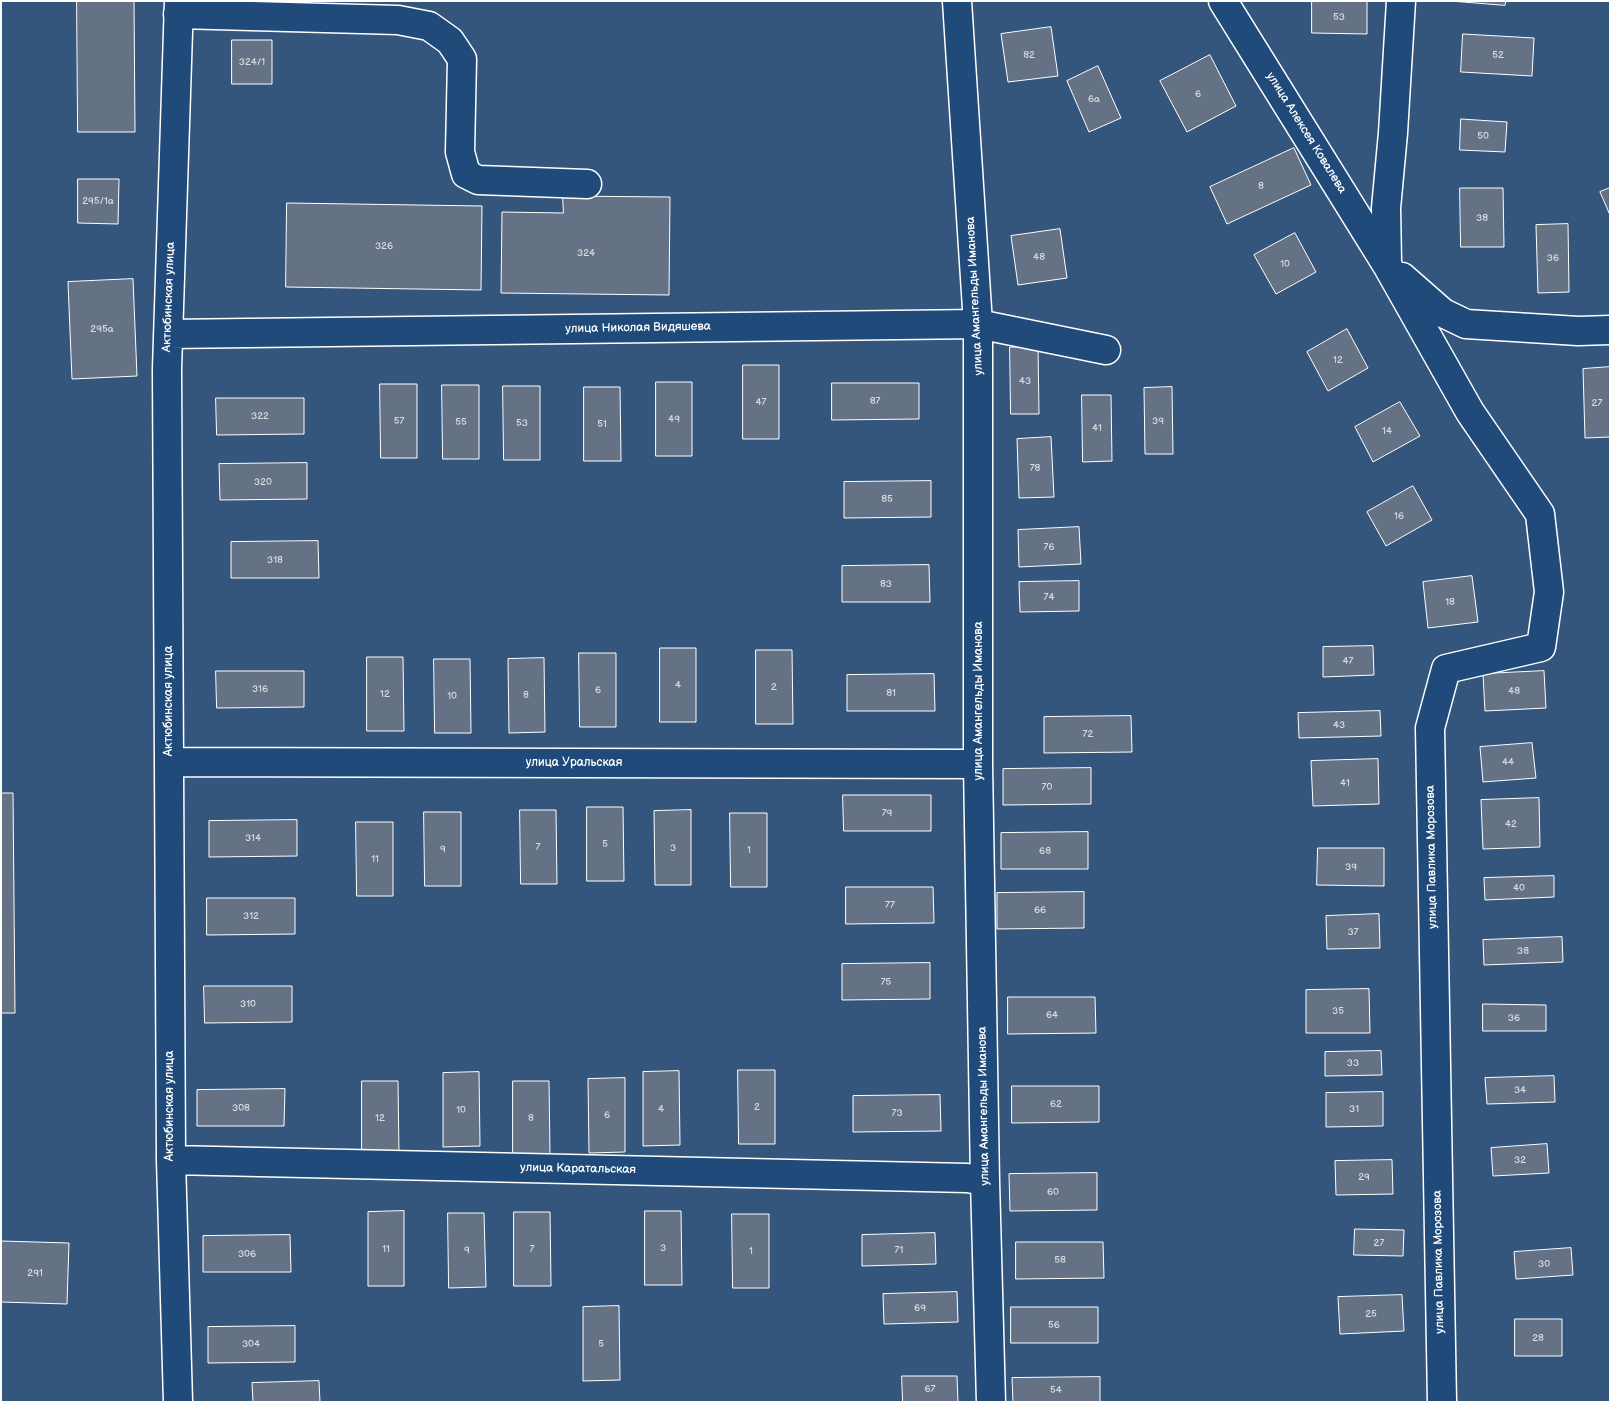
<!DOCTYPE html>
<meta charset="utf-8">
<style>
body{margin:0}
#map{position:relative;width:1611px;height:1403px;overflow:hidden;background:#34567d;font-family:"Balsamiq Sans",sans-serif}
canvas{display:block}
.frame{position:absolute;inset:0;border:2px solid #fff;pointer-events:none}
</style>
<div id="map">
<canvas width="1611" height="1403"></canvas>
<div class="frame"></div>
</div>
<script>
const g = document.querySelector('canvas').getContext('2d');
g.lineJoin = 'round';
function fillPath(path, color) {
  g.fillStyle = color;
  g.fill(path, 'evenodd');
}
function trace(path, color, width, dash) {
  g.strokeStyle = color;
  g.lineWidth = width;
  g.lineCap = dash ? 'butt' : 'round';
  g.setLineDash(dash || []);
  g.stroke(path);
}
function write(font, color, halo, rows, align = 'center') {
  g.font = font + ' "Balsamiq Sans",sans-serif';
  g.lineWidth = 5;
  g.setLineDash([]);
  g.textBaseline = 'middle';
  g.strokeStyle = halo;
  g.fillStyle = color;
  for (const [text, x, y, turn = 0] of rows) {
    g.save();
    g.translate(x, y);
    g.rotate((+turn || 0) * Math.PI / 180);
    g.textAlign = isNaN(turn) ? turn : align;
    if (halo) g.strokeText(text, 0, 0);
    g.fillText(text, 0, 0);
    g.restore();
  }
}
const building = new Path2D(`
 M 77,1 L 134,1 L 135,132 L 78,132 Z
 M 1312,1 L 1367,1 L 1367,34 L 1312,33 Z
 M 1451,1 L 1506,1 L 1505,5 Z
 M 1051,27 L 1058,76 L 1008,82 L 1001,34 Z
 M 1463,34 L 1534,38 L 1532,76 L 1461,72 Z
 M 232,40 L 272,40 L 272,84 L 232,84 Z
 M 1210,55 L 1236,106 L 1187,132 L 1160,81 Z
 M 1098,66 L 1121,118 L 1089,132 L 1067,81 Z
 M 1461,119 L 1507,122 L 1505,152 L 1460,150 Z
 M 1294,148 L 1311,185 L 1227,224 L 1210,187 Z
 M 78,179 L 119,179 L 118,224 L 78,223 Z
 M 1460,188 L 1503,188 L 1504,247 L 1461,247 Z
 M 1610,188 L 1610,215 L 1600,192 Z
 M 563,196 L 670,197 L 669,295 L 501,293 L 502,212 L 563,213 Z
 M 287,203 L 482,206 L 481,290 L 286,287 Z
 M 1568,224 L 1569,292 L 1538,293 L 1536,225 Z
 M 1060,229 L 1067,278 L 1018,285 L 1011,236 Z
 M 1295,233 L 1316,272 L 1276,294 L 1254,255 Z
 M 133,279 L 137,376 L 72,379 L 68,282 Z
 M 1347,329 L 1368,368 L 1328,391 L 1307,352 Z
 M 1010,347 L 1038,347 L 1039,414 L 1011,414 Z
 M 743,365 L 779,365 L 779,439 L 743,439 Z
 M 1610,367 L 1610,437 L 1585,438 L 1583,369 Z
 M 656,382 L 692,382 L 692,456 L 656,456 Z
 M 832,383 L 919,383 L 919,419 L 832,420 Z
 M 380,384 L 417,384 L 417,458 L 381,458 Z
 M 442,385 L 479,385 L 479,459 L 443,459 Z
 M 503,386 L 540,386 L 540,460 L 504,460 Z
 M 584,387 L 620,387 L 621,461 L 584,461 Z
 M 1172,387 L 1173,454 L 1145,454 L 1144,388 Z
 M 1082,395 L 1111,395 L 1112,461 L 1083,462 Z
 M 216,398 L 304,398 L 304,434 L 217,435 Z
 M 1400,402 L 1420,436 L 1373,462 L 1355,427 Z
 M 1051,437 L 1054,497 L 1019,498 L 1017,439 Z
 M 307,463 L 307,499 L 220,500 L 219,464 Z
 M 931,481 L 931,517 L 844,518 L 844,482 Z
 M 1413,486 L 1432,520 L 1386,546 L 1367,512 Z
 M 1079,527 L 1081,564 L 1019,567 L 1018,530 Z
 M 318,541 L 319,578 L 231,578 L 231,542 Z
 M 929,565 L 930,602 L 842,602 L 842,566 Z
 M 1472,576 L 1478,622 L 1428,628 L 1423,582 Z
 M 1079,581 L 1079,611 L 1020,612 L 1019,582 Z
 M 1373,646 L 1374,675 L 1323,677 L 1323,647 Z
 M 660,648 L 696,648 L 696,722 L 660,722 Z
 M 756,650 L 792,650 L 793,724 L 756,724 Z
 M 579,653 L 616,653 L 616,727 L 580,727 Z
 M 367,657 L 403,657 L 404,731 L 367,731 Z
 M 544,658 L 545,732 L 509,733 L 508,659 Z
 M 434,659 L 470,659 L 471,733 L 435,733 Z
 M 216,671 L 304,671 L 304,707 L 217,708 Z
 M 1544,671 L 1546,708 L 1485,711 L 1483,674 Z
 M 934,674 L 935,711 L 847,711 L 847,675 Z
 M 1380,711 L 1381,736 L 1299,738 L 1298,713 Z
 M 1131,716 L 1132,752 L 1044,753 L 1044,717 Z
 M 1532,743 L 1536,778 L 1483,782 L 1480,747 Z
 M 1378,759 L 1379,804 L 1313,806 L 1311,761 Z
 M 1091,768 L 1091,804 L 1003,805 L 1003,769 Z
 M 1,793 L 13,793 L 15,1013 L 1,1013 Z
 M 843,795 L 931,795 L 931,831 L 844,831 Z
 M 1539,798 L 1540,847 L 1483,849 L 1481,800 Z
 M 587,807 L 623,807 L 624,881 L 587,881 Z
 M 520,810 L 556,810 L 557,884 L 521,884 Z
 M 691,810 L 691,885 L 655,885 L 654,811 Z
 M 424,812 L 461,812 L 461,886 L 425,886 Z
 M 730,813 L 767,813 L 767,887 L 731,887 Z
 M 297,820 L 297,856 L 209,857 L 209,821 Z
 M 356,822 L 393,822 L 393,896 L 357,896 Z
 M 1088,832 L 1088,869 L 1001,869 L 1001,833 Z
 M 1318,848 L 1384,848 L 1384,886 L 1317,885 Z
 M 1554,876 L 1554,897 L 1485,900 L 1484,878 Z
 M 846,887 L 933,887 L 934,923 L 846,924 Z
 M 1084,892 L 1084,928 L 997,929 L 997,893 Z
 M 207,898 L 295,898 L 295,934 L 207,935 Z
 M 1379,914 L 1380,948 L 1327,949 L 1326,916 Z
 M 1562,937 L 1563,962 L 1484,965 L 1483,940 Z
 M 930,963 L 930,999 L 842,1000 L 842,964 Z
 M 204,986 L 292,986 L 292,1022 L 205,1023 Z
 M 1369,989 L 1370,1033 L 1306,1033 L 1306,990 Z
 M 1008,997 L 1095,997 L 1096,1033 L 1008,1034 Z
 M 1483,1004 L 1546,1005 L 1546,1031 L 1483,1031 Z
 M 1381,1051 L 1382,1075 L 1325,1076 L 1325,1052 Z
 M 738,1070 L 775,1070 L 775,1144 L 739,1144 Z
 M 679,1071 L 680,1145 L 643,1146 L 643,1072 Z
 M 479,1072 L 480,1146 L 443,1147 L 443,1073 Z
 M 1554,1076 L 1555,1102 L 1487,1104 L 1485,1078 Z
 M 625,1078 L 625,1152 L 589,1153 L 588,1079 Z
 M 362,1081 L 398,1081 L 399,1155 L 362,1155 Z
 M 513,1081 L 549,1081 L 550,1155 L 513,1155 Z
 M 1012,1086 L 1099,1086 L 1099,1122 L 1012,1123 Z
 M 285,1089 L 284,1126 L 197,1126 L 197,1090 Z
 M 1383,1092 L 1383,1126 L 1326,1127 L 1326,1093 Z
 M 940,1095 L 941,1131 L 853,1132 L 853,1096 Z
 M 1547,1144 L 1549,1173 L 1493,1176 L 1491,1148 Z
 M 1392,1160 L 1393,1194 L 1336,1195 L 1335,1161 Z
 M 1097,1173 L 1097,1210 L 1010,1211 L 1009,1174 Z
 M 404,1211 L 404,1286 L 368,1286 L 368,1212 Z
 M 645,1211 L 681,1211 L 682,1285 L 645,1285 Z
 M 514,1212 L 550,1212 L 551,1286 L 514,1286 Z
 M 448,1213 L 484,1213 L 486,1287 L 449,1288 Z
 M 732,1214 L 769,1214 L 769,1288 L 733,1288 Z
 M 1355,1229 L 1404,1230 L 1403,1256 L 1354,1255 Z
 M 935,1233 L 936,1264 L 862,1266 L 862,1235 Z
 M 290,1235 L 291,1272 L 203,1272 L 203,1236 Z
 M 1,1241 L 69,1243 L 67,1304 L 1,1302 Z
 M 1016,1242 L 1103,1242 L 1104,1278 L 1016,1279 Z
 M 1571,1248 L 1573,1275 L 1516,1279 L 1514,1252 Z
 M 957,1292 L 958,1322 L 884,1324 L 883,1294 Z
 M 1402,1295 L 1404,1331 L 1340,1334 L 1338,1297 Z
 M 619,1306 L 620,1380 L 583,1381 L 583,1307 Z
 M 1011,1307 L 1098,1307 L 1098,1343 L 1011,1343 Z
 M 1515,1319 L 1562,1319 L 1562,1356 L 1515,1356 Z
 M 295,1326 L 295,1362 L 208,1363 L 208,1327 Z
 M 902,1376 L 957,1376 L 958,1402 L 903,1402 Z
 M 1100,1377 L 1100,1402 L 1013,1402 L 1012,1378 Z
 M 319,1381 L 320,1402 L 253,1402 L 252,1383 Z`);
const minor = new Path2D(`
 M 957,1 L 978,324 L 978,764 L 985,1181 L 991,1402
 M 1223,1 L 1387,265 L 1470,412 L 1540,514 L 1549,592 L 1541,647 L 1446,669 L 1430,728 L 1442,1402
 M 178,14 L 398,20 L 429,26 L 450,41 L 462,59 L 460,152 L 466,174 L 478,180 L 587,184
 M 1387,263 L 1386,208 L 1393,133 L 1401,1
 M 1402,277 L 1443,313 L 1466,324 L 1578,331 L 1610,330
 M 168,334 L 978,324 L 1106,350
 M 169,762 L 978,764
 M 171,1160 L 967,1178 L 985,1181
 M 178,1402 L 171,1160 L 167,369 L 179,1`);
const numberNames = [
 ["53",1339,17],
 ["82",1029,55],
 ["52",1498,55],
 ["324/1",252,62],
 ["6",1198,94],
 ["6а",1094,99],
 ["50",1483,136],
 ["8",1261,186],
 ["295/1а",98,201],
 ["38",1482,218],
 ["326",384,246],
 ["324",586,253],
 ["48",1039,257],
 ["36",1553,258],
 ["10",1285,264],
 ["295а",102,329],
 ["12",1338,360],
 ["43",1025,381],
 ["87",875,401],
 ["47",761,402],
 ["27",1597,403],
 ["322",260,416],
 ["49",674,419],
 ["57",399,421],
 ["39",1158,421],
 ["55",461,422],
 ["53",522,423],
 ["51",602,424],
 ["41",1097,428],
 ["14",1387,431],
 ["78",1035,468],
 ["320",263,482],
 ["85",887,499],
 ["16",1399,516],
 ["76",1049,547],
 ["318",275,560],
 ["83",886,584],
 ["74",1049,597],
 ["18",1450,602],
 ["47",1348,661],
 ["4",678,685],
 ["2",774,687],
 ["316",260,689],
 ["6",598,690],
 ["48",1514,691],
 ["81",891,693],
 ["12",385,694],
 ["8",526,695],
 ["10",452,696],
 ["43",1339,725],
 ["72",1088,734],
 ["44",1508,762],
 ["41",1345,783],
 ["70",1047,787],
 ["79",887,813],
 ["42",1511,824],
 ["314",253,838],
 ["5",605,844],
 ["7",538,847],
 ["3",673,848],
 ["9",443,849],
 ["1",749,850],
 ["68",1045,851],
 ["11",375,859],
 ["39",1351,867],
 ["40",1519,888],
 ["77",890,905],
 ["66",1040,910],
 ["312",251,916],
 ["37",1353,932],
 ["38",1523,951],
 ["75",886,982],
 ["310",248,1004],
 ["35",1338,1011],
 ["64",1052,1015],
 ["36",1514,1018],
 ["33",1353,1063],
 ["34",1520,1090],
 ["62",1056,1104],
 ["2",757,1107],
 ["308",241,1108],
 ["4",661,1109],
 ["31",1354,1109],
 ["10",461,1110],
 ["73",897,1113],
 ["6",607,1115],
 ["12",380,1118],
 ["8",531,1118],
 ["32",1520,1160],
 ["29",1364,1177],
 ["60",1053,1192],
 ["27",1379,1243],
 ["3",663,1248],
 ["11",386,1249],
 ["7",532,1249],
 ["9",467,1250],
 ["71",899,1250],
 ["1",751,1251],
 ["306",247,1254],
 ["58",1060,1260],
 ["30",1544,1264],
 ["291",35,1273],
 ["69",920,1308],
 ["25",1371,1314],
 ["56",1054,1325],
 ["28",1538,1338],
 ["304",251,1344],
 ["5",601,1344],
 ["67",930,1389],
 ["54",1056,1390]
];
const streetNames = [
 ["улица Алексея Ковалева",1306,133,58],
 ["улица Амангельды Иманова",975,296,-93],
 ["Актюбинская улица",169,297,-88],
 ["улица Николая Видяшева",638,328,-1],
 ["Актюбинская улица",169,701,-90],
 ["улица Амангельды Иманова",979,701,-90],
 ["улица Уральская",574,763],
 ["улица Павлика Морозова",1432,857,-91],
 ["Актюбинская улица",170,1106,-90],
 ["улица Амангельды Иманова",984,1106,-91],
 ["улица Каратальская",578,1169,1],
 ["улица Павлика Морозова",1439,1262,-91]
];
fillPath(building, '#657184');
trace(building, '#fff', 1);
trace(minor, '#fff', 31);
trace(minor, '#1f4a7a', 28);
write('10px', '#d8dce0', null, numberNames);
write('12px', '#fff', '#1f4a7a', streetNames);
</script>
